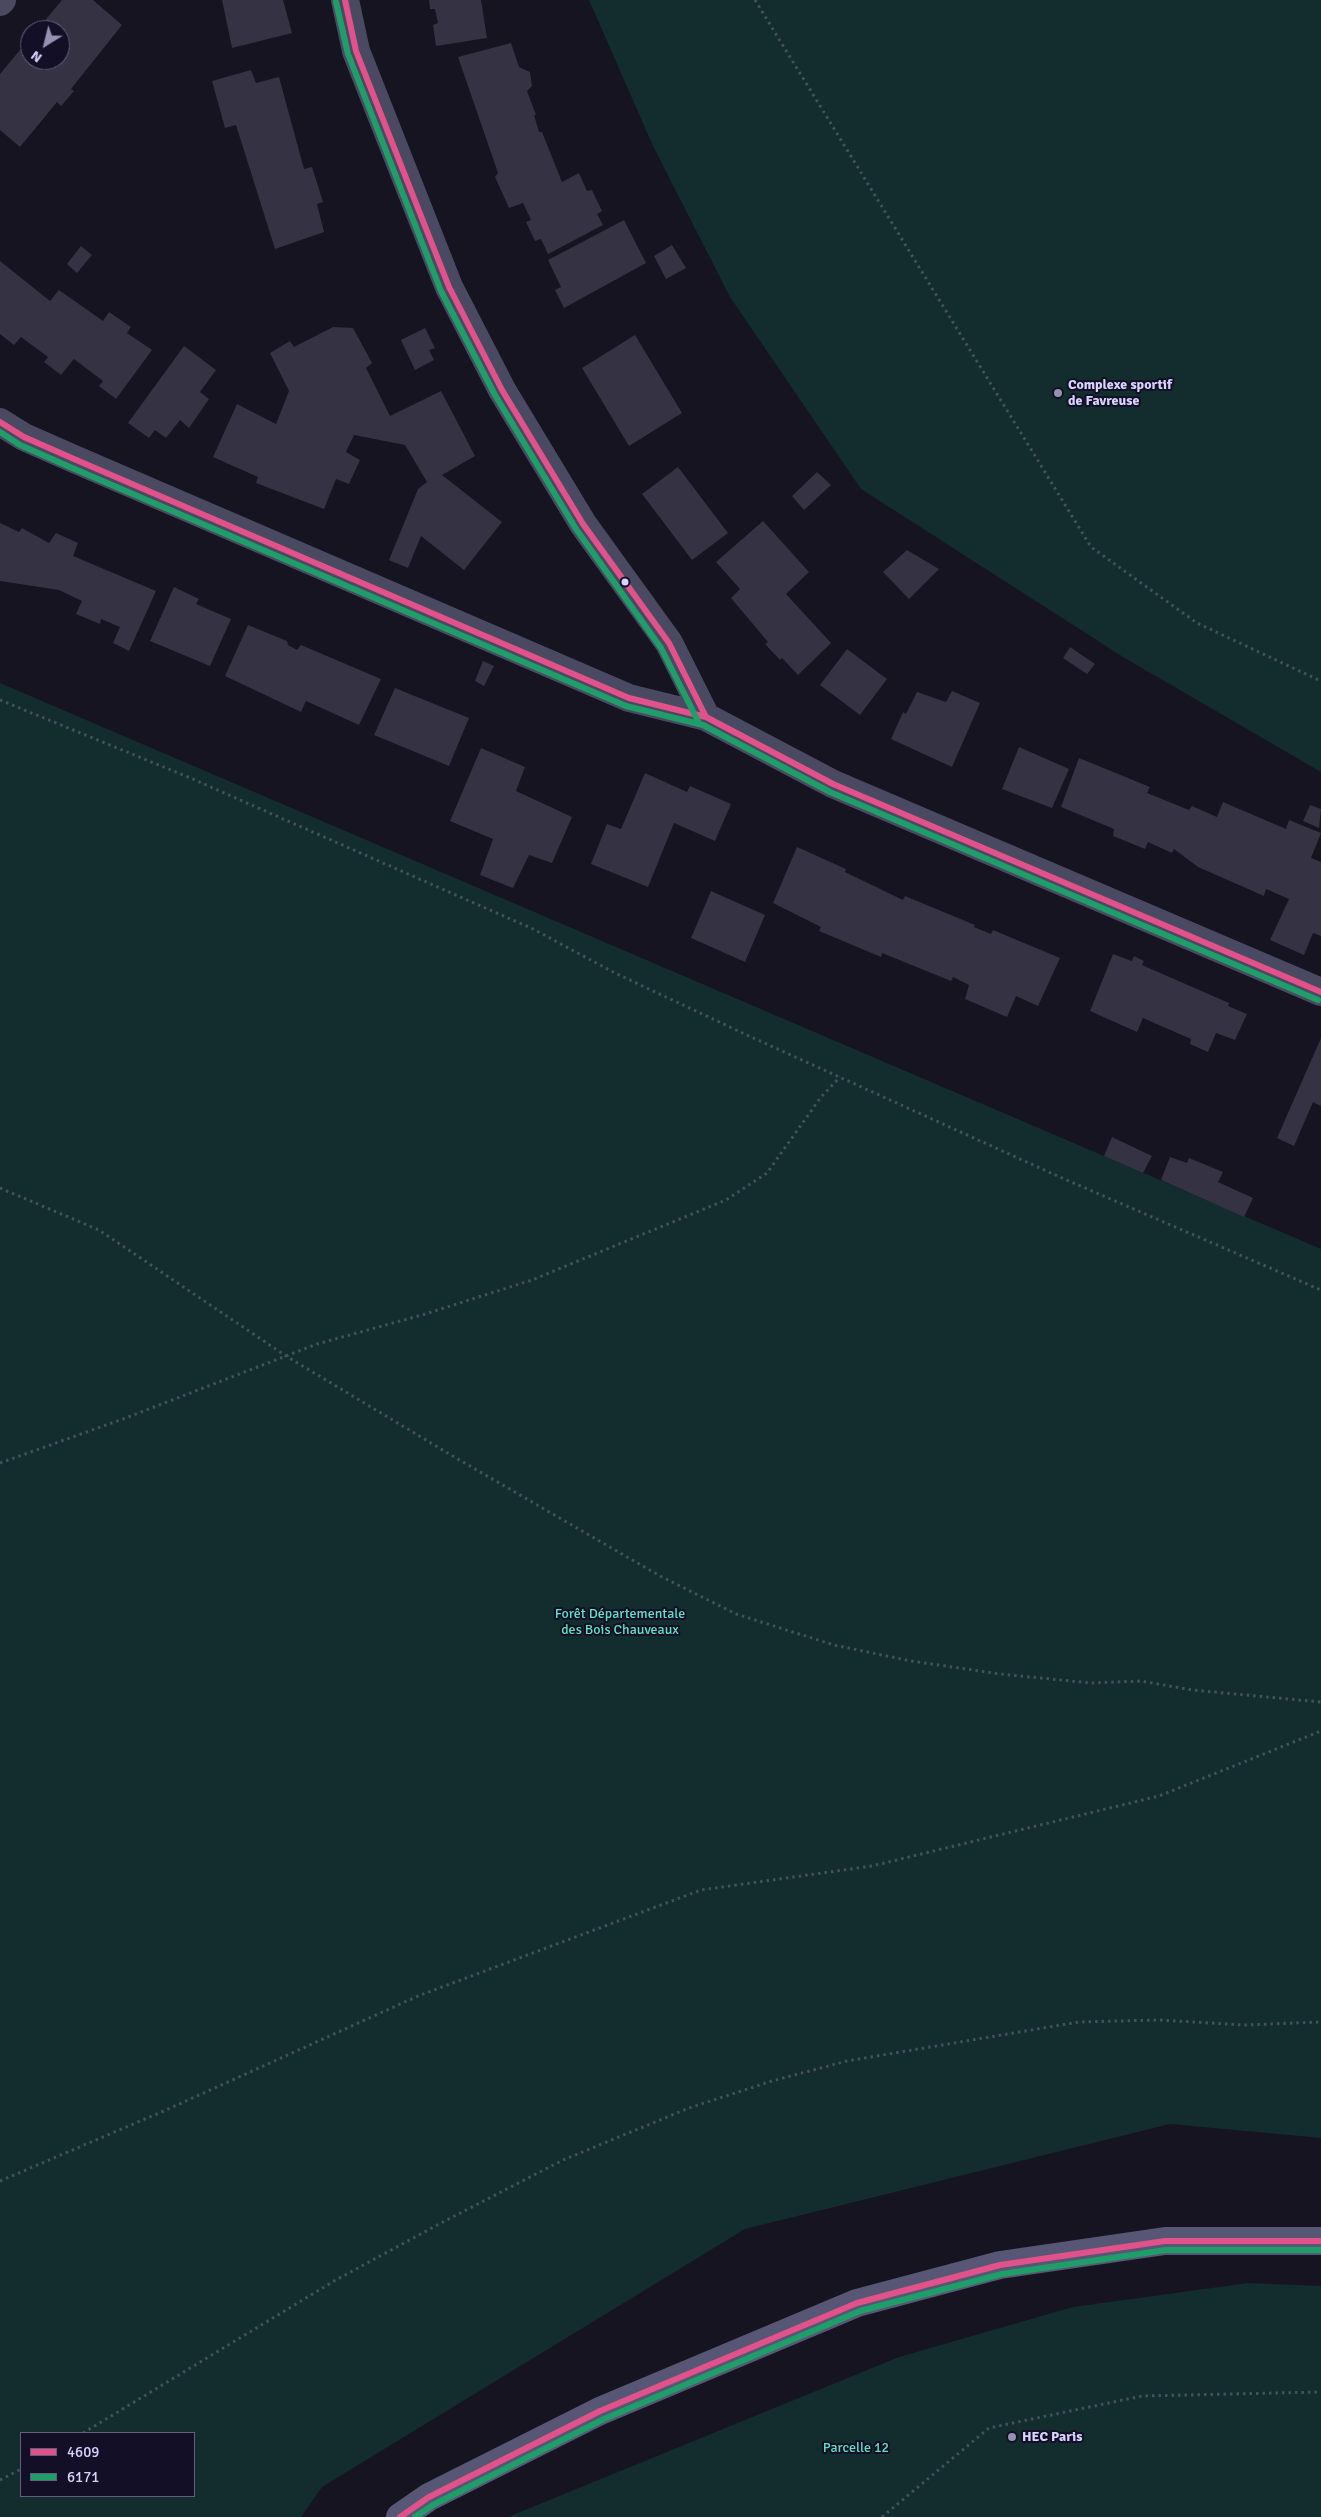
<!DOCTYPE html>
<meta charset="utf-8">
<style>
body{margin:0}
#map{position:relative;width:1321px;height:2517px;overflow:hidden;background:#161421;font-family:Signika,sans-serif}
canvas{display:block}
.legend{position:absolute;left:20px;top:2432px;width:175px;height:65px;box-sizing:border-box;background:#130f26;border:1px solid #625e7d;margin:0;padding:6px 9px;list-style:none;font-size:15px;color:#d9d4ff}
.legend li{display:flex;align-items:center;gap:10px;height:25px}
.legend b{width:25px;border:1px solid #625e7d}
.north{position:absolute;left:20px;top:20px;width:50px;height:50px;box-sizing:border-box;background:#130f26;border:1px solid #625e7d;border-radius:50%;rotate:216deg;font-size:14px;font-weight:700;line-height:20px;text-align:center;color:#d9d4ff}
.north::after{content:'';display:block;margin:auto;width:18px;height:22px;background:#9591b1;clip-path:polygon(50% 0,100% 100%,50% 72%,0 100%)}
</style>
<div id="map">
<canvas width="1321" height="2517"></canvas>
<ul class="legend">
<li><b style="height:6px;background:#e1528b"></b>4609</li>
<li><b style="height:6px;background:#209e69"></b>6171</li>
</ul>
<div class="north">N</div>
</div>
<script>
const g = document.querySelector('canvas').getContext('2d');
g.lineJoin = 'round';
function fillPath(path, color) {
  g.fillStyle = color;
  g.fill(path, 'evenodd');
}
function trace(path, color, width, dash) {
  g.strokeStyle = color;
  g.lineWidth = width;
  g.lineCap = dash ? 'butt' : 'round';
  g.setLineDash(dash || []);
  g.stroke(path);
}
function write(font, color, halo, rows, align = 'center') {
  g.font = font + ' Signika,sans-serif';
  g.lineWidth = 4;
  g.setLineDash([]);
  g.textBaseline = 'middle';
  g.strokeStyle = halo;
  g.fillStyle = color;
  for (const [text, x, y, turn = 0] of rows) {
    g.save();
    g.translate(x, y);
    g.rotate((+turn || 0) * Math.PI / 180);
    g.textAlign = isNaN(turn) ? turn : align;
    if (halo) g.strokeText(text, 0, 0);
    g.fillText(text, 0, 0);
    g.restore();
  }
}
const green = new Path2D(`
 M 589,0 L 1321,0 L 1321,772 L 1123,657 L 861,489 L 730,297 L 653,146 Z
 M 0,683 L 1321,1249 L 1321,2138 L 1170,2124 L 745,2229 L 322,2487 L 301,2517 L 0,2517 ZM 21,2433 L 194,2433 L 194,2496 L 21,2496 Z
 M 1248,2283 L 1321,2286 L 1321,2517 L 508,2517 L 899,2357 L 1073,2307 Z`);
const building = new Path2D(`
 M 62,0 L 93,0 L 122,25 L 71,89 L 74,91 L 61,106 L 57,102 L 20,147 L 0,130 L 0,74 L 30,38 L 30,60 L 60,60 L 60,30 L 37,30 Z
 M 222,0 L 283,0 L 292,33 L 232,48 Z
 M 429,0 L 481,0 L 487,38 L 436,46 L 433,25 L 438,23 L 435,9 L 430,9 Z
 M 511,43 L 519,67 L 530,72 L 532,86 L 527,91 L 536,115 L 534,115 L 539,132 L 542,132 L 562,182 L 579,173 L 587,191 L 592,190 L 602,211 L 597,214 L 603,225 L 548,254 L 541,239 L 535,241 L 526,222 L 531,220 L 523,203 L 509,208 L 495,177 L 498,173 L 458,57 Z
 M 251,70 L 256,83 L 279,77 L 304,169 L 312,167 L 323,202 L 317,204 L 324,232 L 275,249 L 236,125 L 225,128 L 212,81 Z
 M 624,220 L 646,263 L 564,308 L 555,290 L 561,287 L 548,260 Z
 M 672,245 L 686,268 L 666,279 L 654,256 Z
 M 81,246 L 92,255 L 77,273 L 67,264 Z
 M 0,261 L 50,301 L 59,290 L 103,321 L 109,312 L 131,327 L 127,333 L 152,350 L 116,399 L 99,386 L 103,381 L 74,359 L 61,375 L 44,362 L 48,357 L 21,337 L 14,345 L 0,334 Z
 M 333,327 L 353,328 L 372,363 L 366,368 L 390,416 L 441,391 L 475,456 L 442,475 L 502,522 L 464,570 L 421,536 L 408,568 L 389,560 L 418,489 L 427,482 L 405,445 L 354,435 L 346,452 L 360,460 L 349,484 L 336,479 L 324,509 L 256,483 L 258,477 L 213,457 L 237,404 L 276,424 L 289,391 L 270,353 L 290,341 L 294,347 Z
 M 425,328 L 435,348 L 429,350 L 434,360 L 415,370 L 401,340 Z
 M 635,335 L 682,413 L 629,446 L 582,368 Z
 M 184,346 L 216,370 L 200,392 L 209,399 L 189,428 L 180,420 L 166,438 L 155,430 L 149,438 L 128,423 Z
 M 678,467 L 728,533 L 692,560 L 642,494 Z
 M 817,472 L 831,485 L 804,510 L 792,496 Z
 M 763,521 L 809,572 L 786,594 L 831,643 L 798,675 L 782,658 L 780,660 L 765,644 L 768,642 L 731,598 L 740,589 L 716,562 Z
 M 0,523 L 19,532 L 22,528 L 49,543 L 56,533 L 78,543 L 73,556 L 156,591 L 129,651 L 113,643 L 120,627 L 101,619 L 100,624 L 76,614 L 82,601 L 59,590 L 0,581 Z
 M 907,550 L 939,569 L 909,599 L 883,572 Z
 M 174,587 L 199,599 L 196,604 L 231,619 L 210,666 L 150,641 Z
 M 248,625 L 287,641 L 288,645 L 297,650 L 301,645 L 381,679 L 359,725 L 306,701 L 301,712 L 225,676 Z
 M 1070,647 L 1095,664 L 1087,674 L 1063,658 Z
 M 847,649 L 887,679 L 860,715 L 820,685 Z
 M 483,661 L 494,666 L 484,686 L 475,681 Z
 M 395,688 L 469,718 L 449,766 L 374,735 Z
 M 952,691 L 980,703 L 952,767 L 891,739 L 903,712 L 906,714 L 917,692 L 946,702 Z
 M 1019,747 L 1069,769 L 1052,808 L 1002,789 Z
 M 481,748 L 525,767 L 516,791 L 572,817 L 552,863 L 529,855 L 513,888 L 480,875 L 493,839 L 450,821 Z
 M 1079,758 L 1150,787 L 1147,793 L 1189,810 L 1192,806 L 1217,817 L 1223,802 L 1286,829 L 1289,820 L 1321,833 L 1311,858 L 1321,862 L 1321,936 L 1313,933 L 1304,955 L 1270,940 L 1289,899 L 1266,889 L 1264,896 L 1198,867 L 1174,849 L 1172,853 L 1148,842 L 1145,849 L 1113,836 L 1114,829 L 1061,807 Z
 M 645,773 L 687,792 L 690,786 L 731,804 L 715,841 L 674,823 L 648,887 L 591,864 L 607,824 L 621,829 Z
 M 1310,805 L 1321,809 L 1319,828 L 1303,821 Z
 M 797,847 L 846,869 L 845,872 L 903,900 L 905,896 L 975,925 L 974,927 L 991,934 L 993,930 L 1060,958 L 1038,1006 L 1016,996 L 1007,1017 L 965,999 L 969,985 L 953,977 L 951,981 L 882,953 L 881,957 L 819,931 L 821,927 L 773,903 Z
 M 711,891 L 765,915 L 745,962 L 691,938 Z
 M 1113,954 L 1132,961 L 1134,956 L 1144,961 L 1142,965 L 1229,1003 L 1228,1006 L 1247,1014 L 1235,1040 L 1216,1033 L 1208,1052 L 1190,1044 L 1191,1039 L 1143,1018 L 1137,1032 L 1090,1011 Z
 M 1321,1038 L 1321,1106 L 1313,1102 L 1294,1146 L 1277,1138 Z
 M 1112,1137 L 1152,1156 L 1143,1173 L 1104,1156 Z
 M 1170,1157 L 1187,1163 L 1189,1158 L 1223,1172 L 1218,1182 L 1253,1198 L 1244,1217 L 1161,1180 Z`);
const path = new Path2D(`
 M 755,0 L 1091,547 L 1197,623 L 1321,681
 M 0,700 L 188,777 L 533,929 L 615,973 L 749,1036 L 1062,1178 L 1321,1290
 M 0,1188 L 99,1230 L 286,1356 L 456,1458 L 660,1576 L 736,1614 L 834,1645 L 911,1661 L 1000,1674 L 1091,1683 L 1141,1681 L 1192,1690 L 1321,1702
 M 0,1463 L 123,1419 L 317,1344 L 422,1315 L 532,1280 L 726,1200 L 767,1173 L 821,1097 L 840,1077
 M 0,2181 L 166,2110 L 418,1996 L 701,1890 L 872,1866 L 1159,1796 L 1321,1731
 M 83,2433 L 334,2281 L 441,2223 L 563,2160 L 689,2108 L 772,2081 L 847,2061 L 1079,2022 L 1159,2020 L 1244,2025 L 1321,2022
 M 0,2480 L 21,2469
 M 882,2517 L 989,2428 L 1142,2396 L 1321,2392`);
const street = new Path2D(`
 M 345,0 L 356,51 L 449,287 L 502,390 L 583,524 L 669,643 L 706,717
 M 0,2 L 2,0
 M 0,422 L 24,437 L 74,459 L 629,698 L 706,717 L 833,784 L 1321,992`);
const secondary = new Path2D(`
 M 400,2517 L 429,2497 L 600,2411 L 857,2303 L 1000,2265 L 1165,2241 L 1321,2241`);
const bus1 = new Path2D(`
 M 345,0 L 356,51 L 449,287 L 502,390 L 583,524 L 669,643 L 706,717
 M 0,422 L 24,437 L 74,459 L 629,698 L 706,717 L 833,784 L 1321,992
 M 400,2517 L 429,2497 L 600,2411 L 857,2303 L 1000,2265 L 1165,2241 L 1321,2241`);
const bus2 = new Path2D(`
 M 336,2 L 348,54 L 441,291 L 495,395 L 576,529 L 661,648 L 698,721
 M 0,432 L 20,445 L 70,467 L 626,706 L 703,725 L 830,792 L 1318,1000
 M 415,2517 L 433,2505 L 604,2419 L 860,2311 L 1002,2274 L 1166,2250 L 1321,2250`);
const markers = [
 [1058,393,5,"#9591b1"],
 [625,582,4.5,"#d9d4ff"],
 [1012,2437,5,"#9591b1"]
];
const poiNames = [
 ["Complexe sportif",1068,385],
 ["de Favreuse",1068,401],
 ["HEC Paris",1022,2437]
];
const parkNames = [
 ["Forêt Départementale",620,1614],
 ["des Bois Chauveaux",620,1630],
 ["Parcelle 12",856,2448]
];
fillPath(green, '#132c2d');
fillPath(building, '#343243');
trace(path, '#44505f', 3, [2.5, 4]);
trace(street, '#4a4962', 28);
trace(secondary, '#575674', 28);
trace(bus1, '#e1528b', 6);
trace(bus2, '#209e69', 6);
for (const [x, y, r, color] of markers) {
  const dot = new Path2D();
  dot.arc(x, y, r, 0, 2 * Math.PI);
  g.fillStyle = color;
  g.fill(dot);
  trace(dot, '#130f26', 2);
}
write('bold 14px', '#d9d4ff', '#130f26', poiNames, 'left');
write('14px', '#5fe0c0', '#130f26', parkNames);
</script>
